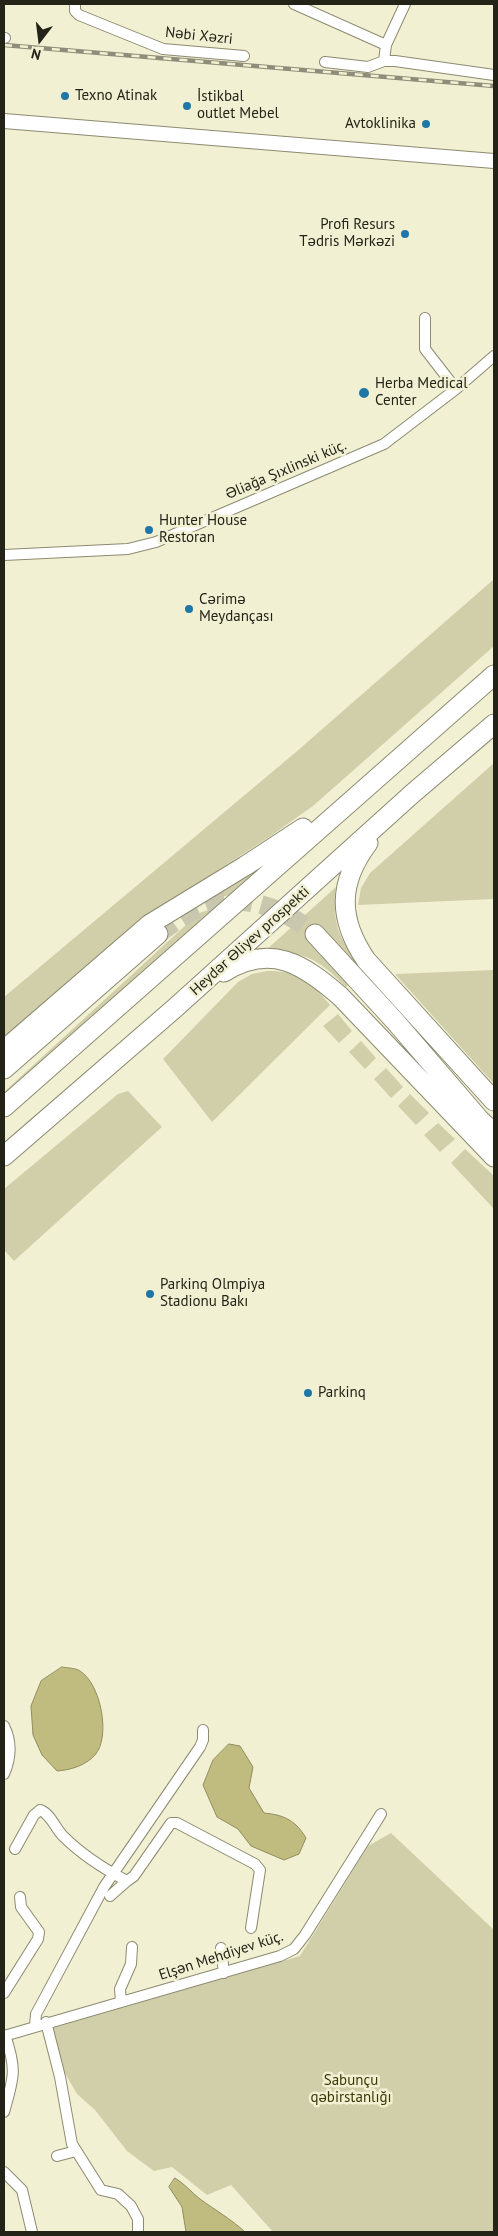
<!DOCTYPE html>
<meta charset="utf-8">
<style>
body{margin:0}
#map{position:relative;width:498px;height:2236px;overflow:hidden;background:#f2f0d3;font-family:"PT Sans",sans-serif}
canvas{display:block}
.frame{position:absolute;inset:0;border:5px solid #232318;pointer-events:none}
.north{position:absolute;left:15px;top:15px;width:50px;height:50px;-webkit-text-stroke:4px #f2f0d3;paint-order:stroke;rotate:195deg;font-size:14px;font-weight:700;line-height:20px;text-align:center;color:#232318}
.north::after{content:'';display:block;margin:auto;width:18px;height:22px;background:#232318;clip-path:polygon(50% 0,100% 100%,50% 72%,0 100%)}
</style>
<div id="map">
<canvas width="498" height="2236"></canvas>
<div class="frame"></div>
<div class="north">N</div>
</div>
<script>
const g = document.querySelector('canvas').getContext('2d');
g.lineJoin = 'round';
function fillPath(path, color) {
  g.fillStyle = color;
  g.fill(path, 'evenodd');
}
function trace(path, color, width, dash) {
  g.strokeStyle = color;
  g.lineWidth = width;
  g.lineCap = dash ? 'butt' : 'round';
  g.setLineDash(dash || []);
  g.stroke(path);
}
function write(font, color, halo, rows, align = 'center') {
  g.font = font + ' "PT Sans",sans-serif';
  g.lineWidth = 5;
  g.setLineDash([]);
  g.textBaseline = 'middle';
  g.strokeStyle = halo;
  g.fillStyle = color;
  for (const [text, x, y, turn = 0] of rows) {
    g.save();
    g.translate(x, y);
    g.rotate((+turn || 0) * Math.PI / 180);
    g.textAlign = isNaN(turn) ? turn : align;
    if (halo) g.strokeText(text, 0, 0);
    g.fillText(text, 0, 0);
    g.restore();
  }
}
const green = new Path2D(`
 M 494,579 L 494,646 L 313,806 L 272,835 L 145,918 L 4,1038 L 4,997 L 296,752 Z
 M 494,763 L 494,899 L 358,905 L 361,888 L 370,873 Z
 M 277,856 L 233,895 L 203,899 Z
 M 336,887 C 332,928 339,939 365,970 L 346,987 C 317,958 306,952 265,951 Z
 M 219,907 L 4,1101 L 4,1092 L 199,913 Z
 M 494,970 L 494,1084 L 395,974 Z
 M 267,971 C 300,971 309,980 330,1005 L 212,1122 L 163,1059 L 238,982 L 252,974 Z
 M 338,1014 L 352,1031 L 339,1043 L 323,1026 Z
 M 361,1041 L 376,1058 L 365,1069 L 349,1052 Z
 M 386,1068 L 403,1087 L 391,1098 L 374,1079 Z
 M 128,1091 L 162,1127 L 14,1261 L 4,1250 L 4,1189 L 118,1094 Z
 M 410,1094 L 429,1113 L 416,1125 L 398,1106 Z
 M 438,1123 L 455,1139 L 440,1152 L 424,1135 Z
 M 465,1149 L 494,1176 L 494,1209 L 451,1163 Z
 M 391,1833 L 494,1930 L 494,2232 L 273,2232 L 231,2185 L 207,2195 L 172,2167 L 154,2171 L 127,2151 L 95,2110 L 77,2094 L 62,2068 L 53,2028 L 300,1956 L 368,1846 Z`);
const water = new Path2D(`
 M 62,1667 C 67,1668 76,1668 80,1671 C 101,1684 111,1737 95,1755 C 85,1766 70,1770 57,1771 L 42,1755 L 33,1735 L 31,1706 L 41,1681 Z
 M 229,1744 L 240,1746 L 253,1767 L 249,1788 L 264,1813 C 285,1815 296,1821 306,1838 L 299,1854 L 284,1860 L 251,1846 L 238,1829 L 217,1817 L 203,1785 L 213,1760 Z
 M 175,2178 C 185,2184 191,2192 200,2199 C 215,2210 231,2219 245,2232 L 186,2232 L 182,2207 L 169,2187 Z`);
const highwayTunnel = new Path2D(`
 M 158,934 C 172,924 185,914 201,907 C 241,891 284,908 315,934`);
const street = new Path2D(`
 M 75,4 L 75,11 L 79,15 L 163,49 L 244,56
 M 294,4 L 386,45
 M 4,38 L 5,38
 M 384,61 L 386,45 L 405,4
 M 325,62 L 368,67 L 384,61 L 395,61 L 494,75
 M 425,318 L 425,349 L 456,389
 M 4,555 L 128,549 L 156,542 L 384,444 L 456,389 L 494,356
 M 4,1726 C 12,1742 11,1758 4,1774
 M 15,1849 L 34,1815 L 40,1810 C 51,1814 55,1828 63,1836 C 81,1854 104,1869 127,1881 L 134,1876 L 171,1823 L 177,1823 L 255,1864 L 260,1870 L 251,1928
 M 110,1896 L 127,1881
 M 221,1948 L 224,1973
 M 4,1993 L 38,1939 L 39,1932 L 21,1907 L 20,1897
 M 121,2002 L 120,1989 L 131,1964 L 132,1947
 M 46,2022 L 60,2077 L 72,2144 L 101,2190 L 118,2194 L 131,2206 L 138,2219 L 138,2232
 M 35,2026 L 36,2014 L 42,2003 L 104,1887 L 200,1747 L 203,1740 L 203,1730
 M 4,2036 L 280,1956 L 294,1949 L 305,1935 L 381,1814
 M 4,2112 C 14,2077 17,2070 5,2035
 M 57,2156 L 76,2151
 M 4,2172 L 22,2190 L 32,2232`);
const secondary = new Path2D(`
 M 4,121 L 494,161`);
const highway = new Path2D(`
 M 368,843 C 338,883 338,919 366,960 L 494,1101
 M 315,934 L 394,1020 L 480,1120 L 494,1133
 M 224,972 C 271,943 303,964 340,996 L 494,1157
 M 4,1050 L 150,924 L 245,866 L 303,828
 M 4,1069 L 158,934
 M 4,1107 L 494,675
 M 4,1156 L 175,1008 L 412,794 L 494,724`);
const rail = new Path2D(`
 M 4,45 L 494,86`);
const markers = [
 [65,96,5,"#1e77a6"],
 [187,106,5,"#1e77a6"],
 [426,124,5,"#1e77a6"],
 [405,234,5,"#1e77a6"],
 [364,393,6,"#1e77a6"],
 [149,530,5,"#1e77a6"],
 [189,609,5,"#1e77a6"],
 [150,1294,5,"#1e77a6"],
 [308,1393,5,"#1e77a6"]
];
const streetNames = [
 ["Nəbi Xəzri",199,36,6],
 ["Əliağa Şıxlinski küç.",286,470,-23],
 ["Heydər Əliyev prospekti",250,941,-42],
 ["Elşən Mehdiyev küç.",221,1956,-18]
];
const poiNames = [
 ["Texno Atinak",75,96],
 ["İstikbal",197,97],
 ["outlet Mebel",197,114],
 ["Avtoklinika",416,124,"right"],
 ["Profi Resurs",395,225,"right"],
 ["Tədris Mərkəzi",395,242,"right"],
 ["Herba Medical",375,384],
 ["Center",375,401],
 ["Hunter House",159,521],
 ["Restoran",159,538],
 ["Cərimə",199,600],
 ["Meydançası",199,617],
 ["Parkinq Olmpiya",160,1285],
 ["Stadionu Bakı",160,1302],
 ["Parkinq",318,1393]
];
const parkNames = [
 ["Sabunçu",351,2081],
 ["qəbirstanlığı",351,2098]
];
fillPath(green, '#d1cfa9');
fillPath(water, '#c0bb7e');
trace(water, '#918d5f', 1);
trace(highwayTunnel, '#c9c7ae', 19, [19, 9]);
trace(street, '#8c8a70', 12);
trace(secondary, '#8c8a70', 16);
trace(highway, '#8c8a70', 21);
trace(street, '#fff', 10);
trace(secondary, '#fff', 14);
trace(highway, '#fff', 19);
trace(rail, '#8e8d79', 4.5);
trace(rail, '#f2f0d3', 2.5, [8]);
for (const [x, y, r, color] of markers) {
  const dot = new Path2D();
  dot.arc(x, y, r, 0, 2 * Math.PI);
  g.fillStyle = color;
  g.fill(dot);
  trace(dot, '#f2f0d3', 2);
}
write('15px', '#232318', '#f2f0d3', streetNames);
write('15px', '#232318', '#f2f0d3', poiNames, 'left');
write('15px', '#3b3705', '#f2f0d3', parkNames);
</script>
